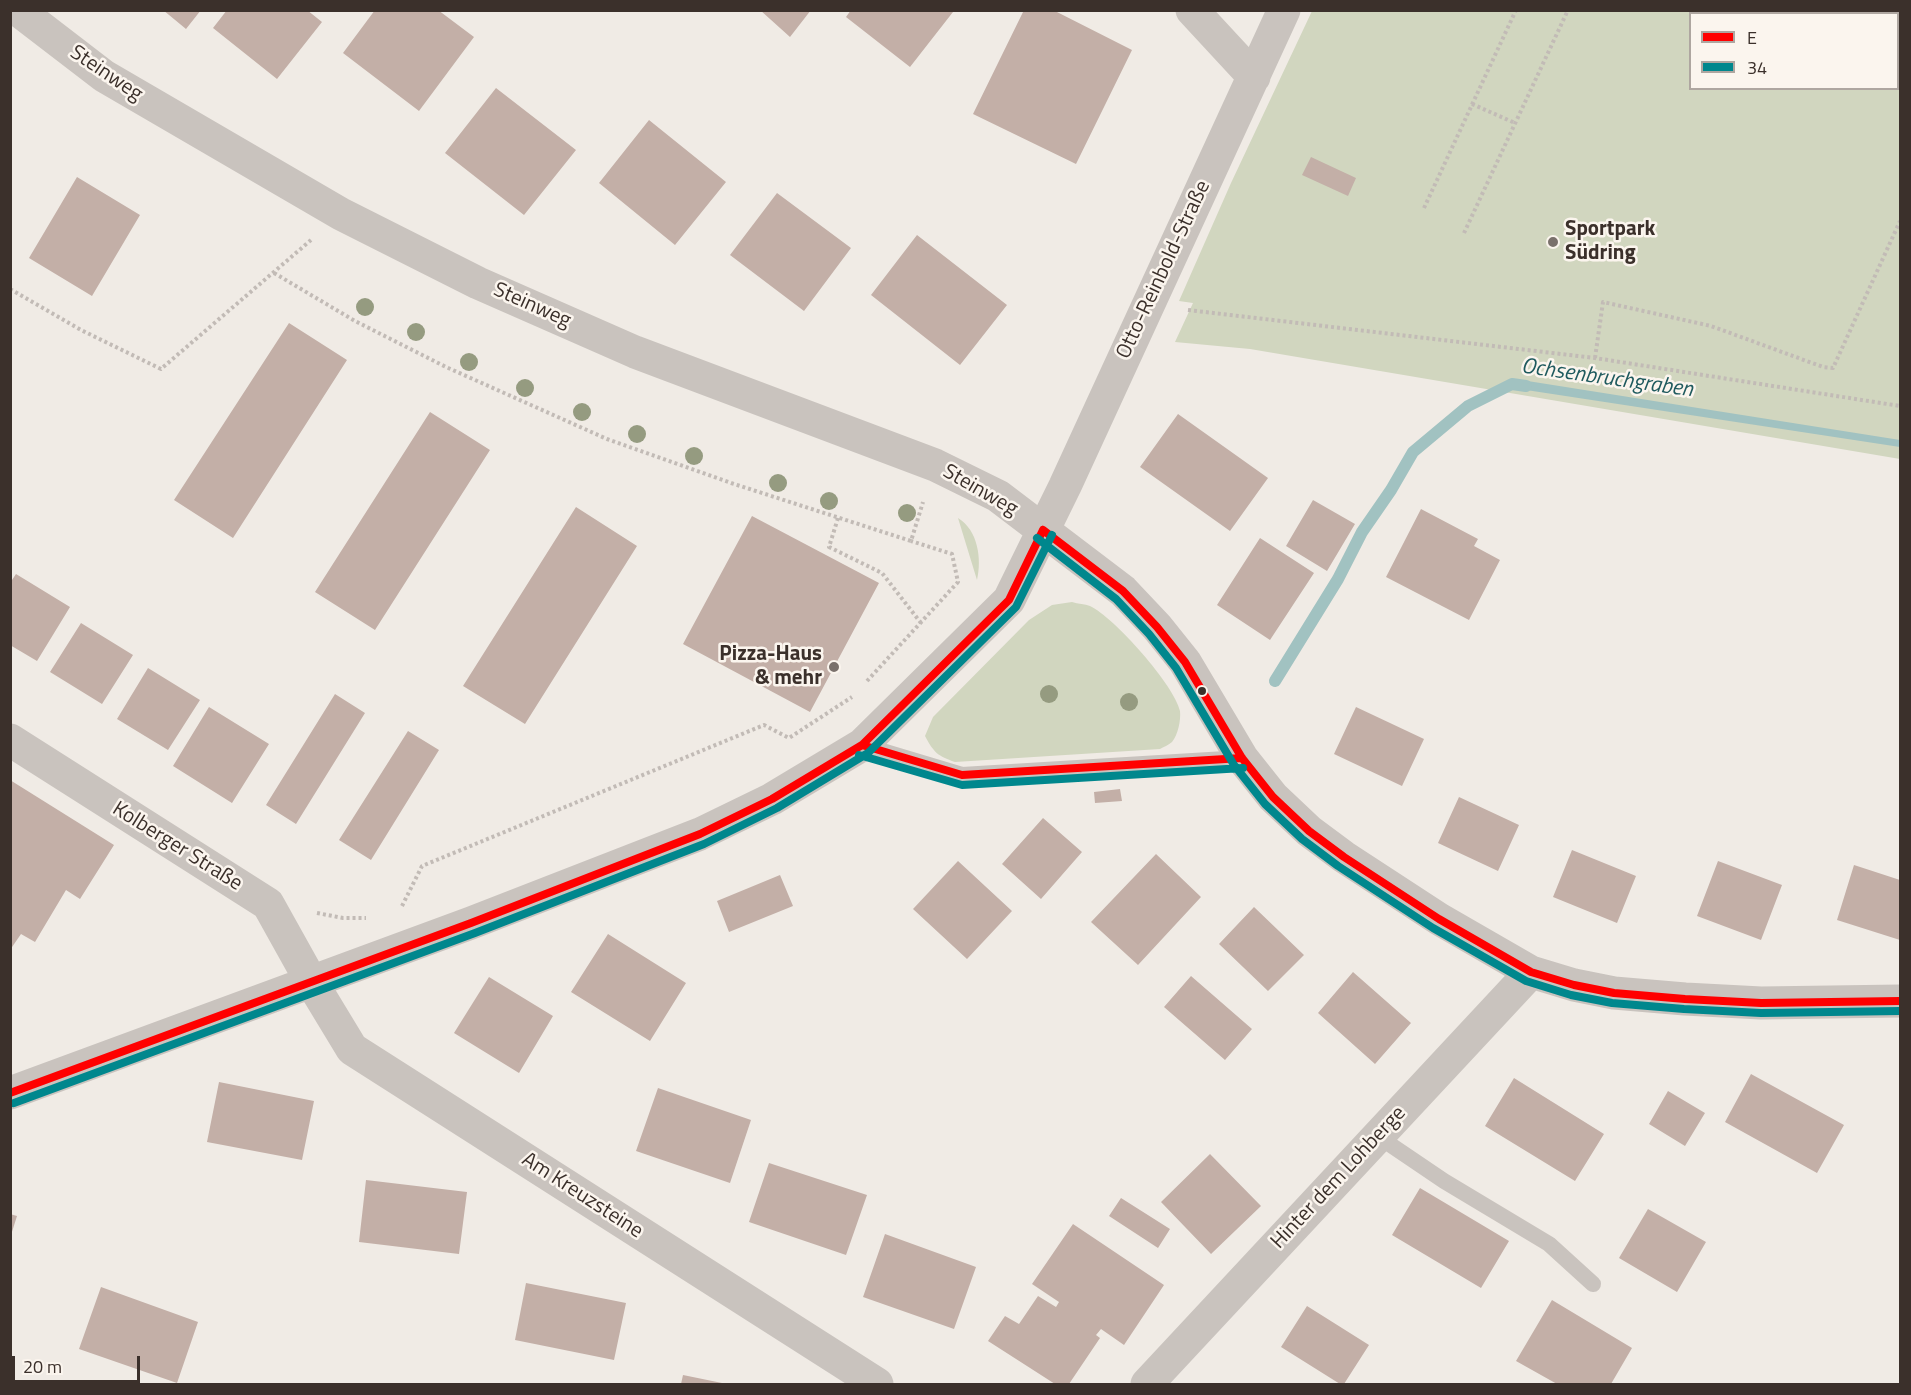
<!DOCTYPE html>
<meta charset="utf-8">
<style>
body{margin:0}
#map{position:relative;width:1911px;height:1395px;overflow:hidden;background:#f0ebe5;font-family:"Titillium Web",sans-serif}
canvas{display:block}
.frame{position:absolute;inset:0;border:12px solid #3b302b;pointer-events:none}
.legend{position:absolute;left:1689px;top:12px;width:210px;height:78px;box-sizing:border-box;background:#fbf5ee;border:2px solid #aea6a0;margin:0;padding:8px 10px;list-style:none;font-size:18px;color:#3b302b}
.legend li{display:flex;align-items:center;gap:12px;height:30px}
.legend b{width:30px;border:2px solid #aea6a0}
.scale{position:absolute;left:12px;top:1356px;width:128px;height:27px;box-sizing:border-box;border:3px solid #3b302b;border-top:0;padding-left:8px;font-size:18px;line-height:21px;white-space:nowrap;color:#3b302b;-webkit-text-stroke:4px #fbf5ee;paint-order:stroke}
</style>
<div id="map">
<canvas width="1911" height="1395"></canvas>
<div class="frame"></div>
<ul class="legend">
<li><b style="height:8px;background:#f00"></b>E</li>
<li><b style="height:8px;background:#00878d"></b>34</li>
</ul>
<div class="scale">20 m</div>
</div>
<script>
const g = document.querySelector('canvas').getContext('2d');
g.lineJoin = 'round';
function fillPath(path, color) {
  g.fillStyle = color;
  g.fill(path, 'evenodd');
}
function trace(path, color, width, dash) {
  g.strokeStyle = color;
  g.lineWidth = width;
  g.lineCap = dash ? 'butt' : 'round';
  g.setLineDash(dash || []);
  g.stroke(path);
}
function write(font, color, halo, rows, align = 'center') {
  g.font = font + ' "Titillium Web",sans-serif';
  g.lineWidth = 5;
  g.setLineDash([]);
  g.textBaseline = 'middle';
  g.strokeStyle = halo;
  g.fillStyle = color;
  for (const [text, x, y, turn = 0] of rows) {
    g.save();
    g.translate(x, y);
    g.rotate((+turn || 0) * Math.PI / 180);
    g.textAlign = isNaN(turn) ? turn : align;
    if (halo) g.strokeText(text, 0, 0);
    g.fillText(text, 0, 0);
    g.restore();
  }
}
const green = new Path2D(`
 M 1312,11 L 1900,11 L 1900,459 L 1250,349 L 1175,342 L 1193,303 L 1179,301 L 1231,183 ZM 1690,14 L 1898,14 L 1898,88 L 1690,88 Z
 M 958,518 C 978,530 982,559 977,580 Z
 M 1072,602 C 1078,604 1085,604 1090,606 C 1114,617 1175,686 1180,711 C 1181,720 1178,735 1172,742 C 1169,745 1163,747 1160,749 L 955,762 C 938,756 934,753 925,736 L 933,717 L 1029,620 L 1052,605 Z`);
const water = new Path2D(`
 M 1515,379 L 1900,440 L 1900,447 L 1513,388 L 1512,384 Z`);
const stream = new Path2D(`
 M 1275,681 L 1338,579 L 1362,532 L 1391,490 L 1413,452 L 1468,406 L 1512,384 L 1526,386`);
const building = new Path2D(`
 M 163,10 L 201,10 L 186,29 Z
 M 227,10 L 307,10 L 322,22 L 277,79 L 213,28 Z
 M 375,10 L 438,10 L 474,37 L 419,111 L 343,53 Z
 M 760,10 L 811,10 L 790,37 Z
 M 851,10 L 950,10 L 953,12 L 910,67 L 846,17 Z
 M 1024,10 L 1053,10 L 1132,50 L 1076,164 L 973,114 Z
 M 496,88 L 576,150 L 524,215 L 445,153 Z
 M 649,120 L 726,182 L 675,245 L 599,183 Z
 M 1311,157 L 1356,178 L 1348,196 L 1302,175 Z
 M 77,177 L 140,215 L 92,296 L 29,258 Z
 M 777,193 L 851,248 L 804,311 L 730,255 Z
 M 917,235 L 1007,305 L 960,365 L 871,295 Z
 M 289,323 L 347,360 L 233,538 L 174,500 Z
 M 430,412 L 490,450 L 375,630 L 315,592 Z
 M 1178,414 L 1268,478 L 1230,531 L 1140,467 Z
 M 1313,500 L 1355,524 L 1327,571 L 1286,546 Z
 M 576,507 L 637,546 L 525,724 L 463,686 Z
 M 1421,509 L 1478,539 L 1474,546 L 1500,560 L 1469,620 L 1386,577 Z
 M 752,516 L 879,583 L 810,712 L 683,644 Z
 M 1260,538 L 1314,573 L 1270,640 L 1217,605 Z
 M 16,574 L 70,607 L 37,661 L 10,645 L 10,583 Z
 M 81,623 L 133,655 L 102,704 L 50,672 Z
 M 148,668 L 200,700 L 168,750 L 117,719 Z
 M 335,694 L 365,713 L 296,824 L 266,805 Z
 M 209,707 L 269,744 L 232,803 L 173,766 Z
 M 1356,707 L 1424,739 L 1402,786 L 1334,754 Z
 M 408,731 L 439,750 L 371,860 L 339,840 Z
 M 10,780 L 114,845 L 80,899 L 66,890 L 35,942 L 21,934 L 10,950 Z
 M 1120,789 L 1122,801 L 1095,803 L 1094,792 Z
 M 1459,797 L 1519,825 L 1498,871 L 1438,843 Z
 M 1043,818 L 1082,852 L 1041,899 L 1002,864 Z
 M 1572,850 L 1636,876 L 1617,923 L 1553,897 Z
 M 1156,854 L 1201,897 L 1138,965 L 1091,922 Z
 M 958,861 L 1012,911 L 967,959 L 913,909 Z
 M 1718,861 L 1782,885 L 1761,940 L 1697,916 Z
 M 1854,865 L 1900,880 L 1900,940 L 1837,920 Z
 M 780,875 L 793,906 L 729,932 L 717,901 Z
 M 1254,907 L 1304,955 L 1268,991 L 1219,944 Z
 M 608,934 L 686,983 L 650,1041 L 571,992 Z
 M 1353,972 L 1411,1023 L 1375,1064 L 1318,1013 Z
 M 1191,976 L 1252,1029 L 1225,1060 L 1164,1007 Z
 M 489,977 L 553,1016 L 519,1073 L 454,1033 Z
 M 1751,1074 L 1844,1125 L 1817,1173 L 1725,1122 Z
 M 1514,1078 L 1604,1134 L 1575,1181 L 1485,1126 Z
 M 219,1082 L 314,1101 L 302,1160 L 207,1142 Z
 M 658,1088 L 751,1120 L 730,1183 L 636,1151 Z
 M 1668,1091 L 1705,1113 L 1685,1146 L 1649,1124 Z
 M 1210,1154 L 1261,1206 L 1211,1254 L 1161,1202 Z
 M 769,1163 L 867,1195 L 846,1255 L 749,1222 Z
 M 366,1180 L 467,1192 L 459,1254 L 359,1242 Z
 M 1420,1188 L 1509,1241 L 1481,1288 L 1392,1235 Z
 M 1121,1198 L 1170,1229 L 1158,1248 L 1109,1216 Z
 M 1648,1209 L 1706,1242 L 1677,1292 L 1619,1258 Z
 M 10,1214 L 17,1216 L 11,1235 L 10,1235 Z
 M 1073,1224 L 1164,1285 L 1124,1345 L 1101,1329 L 1096,1335 L 1100,1338 L 1069,1384 L 1055,1384 L 988,1341 L 1005,1316 L 1019,1324 L 1038,1296 L 1056,1307 L 1059,1302 L 1032,1284 Z
 M 885,1234 L 976,1267 L 954,1329 L 863,1297 Z
 M 526,1283 L 626,1303 L 614,1360 L 515,1340 Z
 M 101,1287 L 198,1322 L 177,1383 L 79,1349 Z
 M 1552,1300 L 1632,1348 L 1611,1384 L 1557,1384 L 1516,1361 Z
 M 1307,1306 L 1369,1345 L 1344,1384 L 1340,1384 L 1281,1347 Z
 M 683,1375 L 722,1383 L 722,1384 L 681,1384 Z`);
const path = new Path2D(`
 M 1472,104 L 1515,123
 M 1424,208 L 1516,10
 M 1464,233 L 1568,10
 M 274,273 L 355,321 L 446,367 L 607,439 L 731,483 L 911,541 L 923,502
 M 10,289 L 81,330 L 161,369 L 311,240
 M 1188,310 L 1595,358 L 1900,406
 M 1595,358 L 1603,302 L 1711,326 L 1823,367 L 1833,368 L 1900,221
 M 838,518 L 829,547 L 882,573 L 921,623
 M 867,681 L 958,582 L 952,554 L 911,541
 M 402,906 L 422,866 L 764,725 L 789,738 L 852,697
 M 317,913 L 343,918 L 366,918`);
const service = new Path2D(`
 M 862,745 L 962,775 L 1242,758
 M 1379,1137 L 1444,1181 L 1549,1244 L 1593,1284`);
const minor = new Path2D(`
 M 18,10 L 104,76 L 341,214 L 478,283 L 635,352 L 935,465 L 998,496 L 1123,591 L 1157,627 L 1185,662 L 1242,758 L 1273,797 L 1309,831 L 1344,857 L 1439,919 L 1531,972 L 1574,985 L 1614,993 L 1685,999 L 1761,1003 L 1900,1001
 M 1192,10 L 1254,77
 M 10,740 L 268,904 L 312,983 L 352,1049 L 877,1384
 M 10,1093 L 471,923 L 700,834 L 772,799 L 862,745 L 1009,600 L 1065,486 L 1284,10
 M 1147,1384 L 1531,972`);
const bus1 = new Path2D(`
 M 1043,530 L 1123,591 L 1157,627 L 1185,662 L 1242,758 L 1273,797 L 1309,831 L 1344,857 L 1439,919 L 1531,972 L 1574,985 L 1614,993 L 1685,999 L 1761,1003 L 1900,1001
 M 862,745 L 962,775 L 1242,758
 M 10,1093 L 471,923 L 700,834 L 772,799 L 862,745 L 1009,600 L 1043,530`);
const bus2 = new Path2D(`
 M 1037,538 L 1116,599 L 1149,634 L 1176,668 L 1234,765 L 1265,804 L 1302,839 L 1338,866 L 1433,928 L 1526,981 L 1571,995 L 1612,1003 L 1684,1009 L 1761,1013 L 1900,1011
 M 859,755 L 962,785 L 1243,768
 M 14,1103 L 475,933 L 704,844 L 777,808 L 868,753 L 1016,607 L 1052,535`);
const trees = [
 [365,307],
 [416,332],
 [469,362],
 [525,388],
 [582,412],
 [637,434],
 [694,456],
 [778,483],
 [829,501],
 [907,513],
 [1049,694],
 [1129,702]
];
const markers = [
 [1553,242,6,"#7a716c"],
 [834,667,6,"#7a716c"],
 [1202,691,5,"#3b302b"]
];
const streetNames = [
 ["Steinweg",106,74,34],
 ["Otto-Reinbold-Straße",1164,270,-65],
 ["Steinweg",532,306,24],
 ["Steinweg",980,491,30],
 ["Kolberger Straße",177,847,32],
 ["Hinter dem Lohberge",1339,1178,-47],
 ["Am Kreuzsteine",582,1196,33]
];
const poiNames = [
 ["Sportpark",1565,230],
 ["Südring",1565,254],
 ["Pizza-Haus",822,655,"right"],
 ["& mehr",822,679,"right"]
];
const waterNames = [
 ["Ochsenbruchgraben",1607,379,8]
];
fillPath(green, '#d1d6bf');
fillPath(water, '#a1c2c1');
trace(stream, '#a1c2c1', 12);
fillPath(building, '#c3afa7');
trace(path, '#c2bbb6', 4, [3, 3]);
trace(service, '#c9c3be', 16);
trace(minor, '#c9c3be', 33);
trace(bus1, '#f00', 8);
trace(bus2, '#00878d', 8);
g.fillStyle = '#959b80';
for (const [x, y] of trees) {
  g.beginPath();
  g.arc(x, y, 9, 0, 2 * Math.PI);
  g.fill();
}
for (const [x, y, r, color] of markers) {
  const dot = new Path2D();
  dot.arc(x, y, r, 0, 2 * Math.PI);
  g.fillStyle = color;
  g.fill(dot);
  trace(dot, '#fbf5ee', 2);
}
write('21px', '#3b302b', '#fbf5ee', streetNames);
write('bold 21px', '#3b302b', '#fbf5ee', poiNames, 'left');
write('italic 22px', '#1f5a5e', '#fbf5ee', waterNames);
</script>
